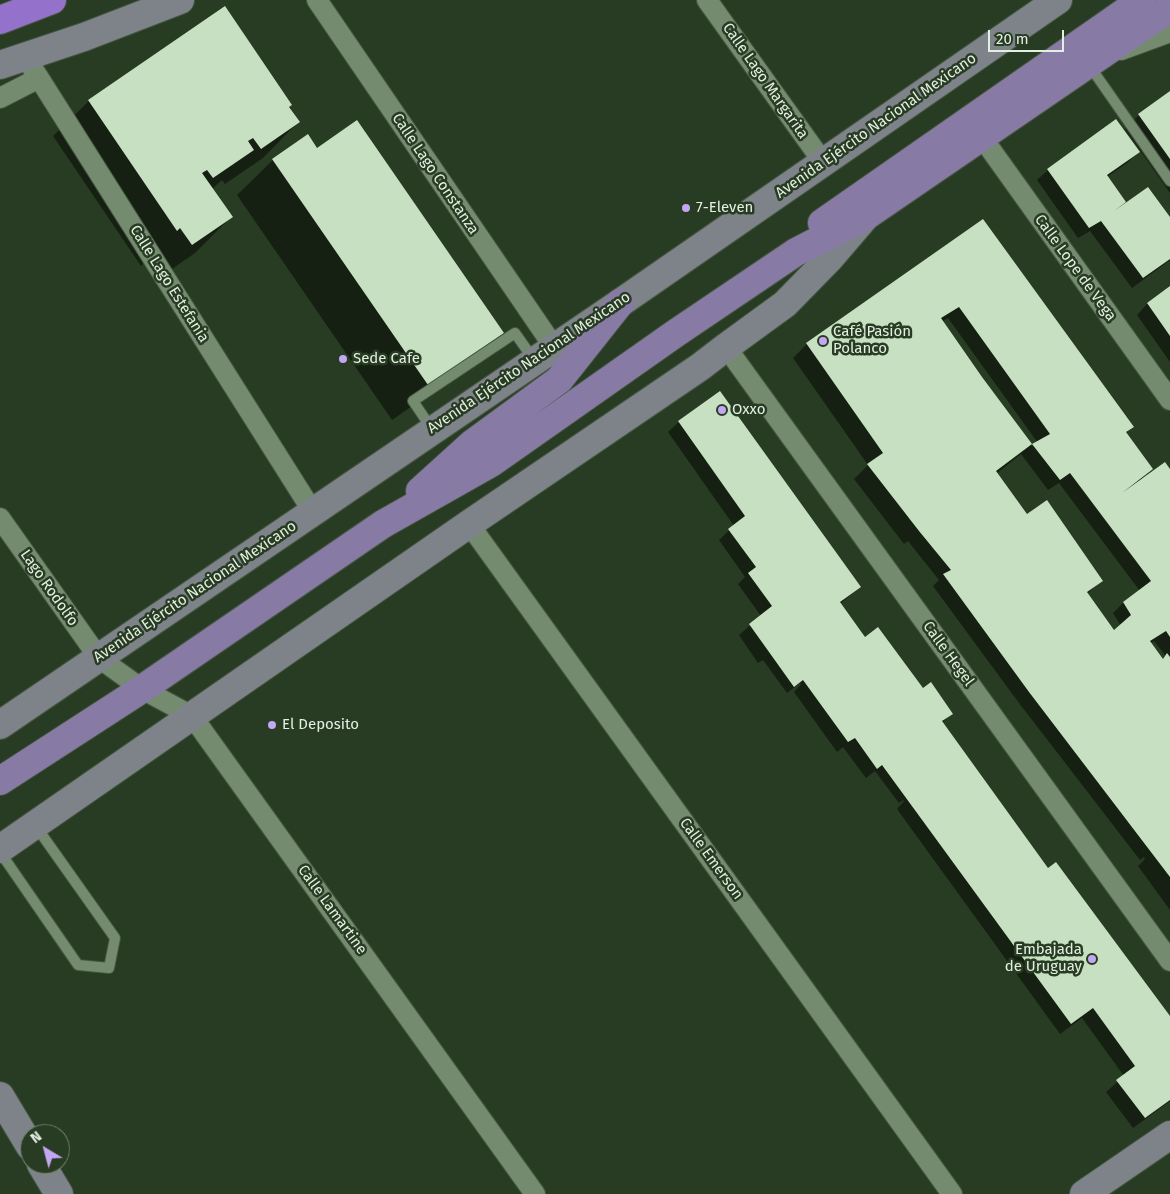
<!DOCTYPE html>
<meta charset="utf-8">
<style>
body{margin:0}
#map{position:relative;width:1170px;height:1194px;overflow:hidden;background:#283b23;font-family:"Fira Sans",sans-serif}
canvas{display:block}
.north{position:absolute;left:20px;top:1124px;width:50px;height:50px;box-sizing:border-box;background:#283b23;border:1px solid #73836f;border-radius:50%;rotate:323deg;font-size:14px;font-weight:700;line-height:20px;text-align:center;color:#e3efe0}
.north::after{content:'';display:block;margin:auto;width:18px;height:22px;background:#c3a7f2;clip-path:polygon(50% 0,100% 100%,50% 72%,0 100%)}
.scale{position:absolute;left:988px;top:30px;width:76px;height:22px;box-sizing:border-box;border:2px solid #e3efe0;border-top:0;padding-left:6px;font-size:15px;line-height:18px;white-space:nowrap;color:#e3efe0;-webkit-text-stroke:4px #283b23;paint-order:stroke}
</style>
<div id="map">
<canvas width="1170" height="1194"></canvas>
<div class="north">N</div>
<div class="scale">20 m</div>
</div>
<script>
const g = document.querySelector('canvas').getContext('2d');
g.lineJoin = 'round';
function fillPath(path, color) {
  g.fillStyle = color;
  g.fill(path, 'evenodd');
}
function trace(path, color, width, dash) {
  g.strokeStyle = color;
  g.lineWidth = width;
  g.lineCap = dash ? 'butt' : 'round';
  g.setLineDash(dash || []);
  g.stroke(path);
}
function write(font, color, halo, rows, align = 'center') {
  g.font = font + ' "Fira Sans",sans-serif';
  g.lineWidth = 5;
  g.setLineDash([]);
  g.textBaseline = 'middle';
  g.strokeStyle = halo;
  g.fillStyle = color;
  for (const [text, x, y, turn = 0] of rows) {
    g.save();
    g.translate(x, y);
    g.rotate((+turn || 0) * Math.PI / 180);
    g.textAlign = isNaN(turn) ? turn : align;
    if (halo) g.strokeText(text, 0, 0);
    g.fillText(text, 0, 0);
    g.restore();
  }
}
const shadow = new Path2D(`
 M 1170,93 L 1170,193 L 1125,129 L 1139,115 Z
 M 89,101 L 288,107 L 298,122 L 263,158 L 225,184 L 222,180 L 212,189 L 231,217 L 195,253 L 156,280 L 144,263 L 141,266 L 53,136 Z
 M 317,149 L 502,333 L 467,368 L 392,420 L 237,195 L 273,160 Z
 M 1138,152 L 1127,163 L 1107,177 L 1120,208 L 1170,219 L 1170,260 L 1132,288 L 1090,231 L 1078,238 L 1037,180 L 1048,170 Z
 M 983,221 L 1132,427 L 1125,433 L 1151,469 L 1141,479 L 1142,480 L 1170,471 L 1170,910 L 1138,866 L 1145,859 L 1144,857 L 1140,860 L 1019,703 L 933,586 L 939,580 L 908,541 L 904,544 L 854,479 L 868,465 L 793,358 L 807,344 ZM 948,318 L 1038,443 L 1032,446 L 980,378 L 942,322 ZM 1021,454 L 1048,490 L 1059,483 L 1140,591 L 1123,603 L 1113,613 L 1121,626 L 1114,632 L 1087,594 L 1102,580 L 1027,516 L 996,474 ZM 1154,641 L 1166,656 L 1162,660 L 1150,643 Z
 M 1170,288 L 1170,362 L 1137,315 L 1147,304 Z
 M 679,422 L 860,587 L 840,604 L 865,638 L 951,713 L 942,723 L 1048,870 L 1170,1018 L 1170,1101 L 1133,1128 L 1106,1092 L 1124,1076 L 1082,1018 L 1060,1034 L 897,809 L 904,801 L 903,800 L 899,803 L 875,771 L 866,778 L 843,747 L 837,752 L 794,692 L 801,684 L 800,683 L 787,693 L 763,660 L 758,663 L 739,635 L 761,616 L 738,584 L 745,577 L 719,540 L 734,526 L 668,432 Z`);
const building = new Path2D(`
 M 225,6 L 292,105 L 289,107 L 300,122 L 261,149 L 253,138 L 248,141 L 254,150 L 213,178 L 207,170 L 202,173 L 233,217 L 192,245 L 180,228 L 177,231 L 88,100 Z
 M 1170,91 L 1170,159 L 1138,114 Z
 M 1116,119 L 1140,152 L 1107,175 L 1126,202 L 1114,211 L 1148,187 L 1170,217 L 1170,259 L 1143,278 L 1101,221 L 1089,228 L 1047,169 Z
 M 357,120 L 504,333 L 428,385 L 272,159 L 308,134 L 317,148 Z
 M 983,219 L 1134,427 L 1126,432 L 1153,469 L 1122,493 L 1165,462 L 1170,469 L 1170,637 L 1166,631 L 1150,641 L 1163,659 L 1167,653 L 1170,657 L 1170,877 L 1029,692 L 943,574 L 951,570 L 919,531 L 867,464 L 883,453 L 806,343 ZM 959,307 L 1050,434 L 1032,444 L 1060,480 L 1070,473 L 1151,581 L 1123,602 L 1131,615 L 1114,630 L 1087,592 L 1103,581 L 1047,500 L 1027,514 L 996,471 L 1032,444 L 982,377 L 941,318 Z
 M 1170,286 L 1170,336 L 1147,303 Z
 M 720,391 L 861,587 L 840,602 L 865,637 L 878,627 L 923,688 L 931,682 L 953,714 L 942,721 L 1048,868 L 1056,862 L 1170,1016 L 1170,1100 L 1145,1118 L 1116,1080 L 1135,1066 L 1093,1008 L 1071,1024 L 882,765 L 877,769 L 855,738 L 848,742 L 803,680 L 794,687 L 749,624 L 772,606 L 748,573 L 756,567 L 728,529 L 745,516 L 678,421 Z`);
const lane = new Path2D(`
 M 1089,65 L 1170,181
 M 432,429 L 413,401 L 515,333 L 534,360
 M 0,852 L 78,965 L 109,968 L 115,938 L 35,825`);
const street = new Path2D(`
 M 317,0 L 554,347
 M 707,0 L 823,162
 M 1121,50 L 1170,32
 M 25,57 L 39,78 L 313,512
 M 0,98 L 39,78
 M 981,136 L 1170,400
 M 726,347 L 1170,961
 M 0,518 L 99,658 L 142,689 L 192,716 L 535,1194
 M 469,524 L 952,1194`);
const secondary = new Path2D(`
 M 0,65 L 84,37 L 180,0
 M 0,725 L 620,303 L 1058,0
 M 0,849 L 469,524 L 700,367 L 726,347 L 785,304 L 830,258 L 866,216
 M 0,1096 L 30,1146
 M 41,1164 L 59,1194
 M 1084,1194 L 1170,1135`);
const primary = new Path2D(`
 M 822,223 L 1142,0
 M 420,491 L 473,443 L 559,380 L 620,303
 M 0,781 L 142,689 L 383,524 L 491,463 L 676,333 L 796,252 L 866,216 L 1170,8`);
const highway = new Path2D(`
 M 0,20 L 52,0`);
const markers = [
 [686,208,5,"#c3a7f2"],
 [823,341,5,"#c3a7f2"],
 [343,359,5,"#c3a7f2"],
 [722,410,5,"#c3a7f2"],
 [272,725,5,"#c3a7f2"],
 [1092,959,5,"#c3a7f2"]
];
const streetNames = [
 ["Calle Lago Margarita",765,81,55],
 ["Avenida Ejército Nacional Mexicano",876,126,-35],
 ["Calle Lago Constanza",435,174,56],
 ["Calle Lope de Vega",1075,268,54],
 ["Calle Lago Estefania",169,284,58],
 ["Avenida Ejército Nacional Mexicano",529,363,-34],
 ["Lago Rodolfo",49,588,55],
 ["Avenida Ejército Nacional Mexicano",195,592,-34],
 ["Calle Hegel",948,654,54],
 ["Calle Emerson",711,859,54],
 ["Calle Lamartine",332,910,54]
];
const poiNames = [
 ["7-Eleven",696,208],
 ["Café Pasión",833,332],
 ["Polanco",833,349],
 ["Sede Cafe",353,359],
 ["Oxxo",732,410],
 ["El Deposito",282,725],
 ["Embajada",1082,950,"right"],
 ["de Uruguay",1082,967,"right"]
];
fillPath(shadow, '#0007');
fillPath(building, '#c7e0c2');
trace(lane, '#465742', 12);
trace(street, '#465742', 22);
trace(secondary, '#465742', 30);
trace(primary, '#465742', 30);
trace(highway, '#465742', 30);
trace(lane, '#748b6f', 10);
trace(street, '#748b6f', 20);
trace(secondary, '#7e838a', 28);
trace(primary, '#877ba6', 28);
trace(highway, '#9471ca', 28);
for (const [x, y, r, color] of markers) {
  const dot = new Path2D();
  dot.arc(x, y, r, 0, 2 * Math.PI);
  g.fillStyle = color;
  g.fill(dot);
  trace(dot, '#283b23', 2);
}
write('15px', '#e3efe0', '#283b23', streetNames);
write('15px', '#e3efe0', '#283b23', poiNames, 'left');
</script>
